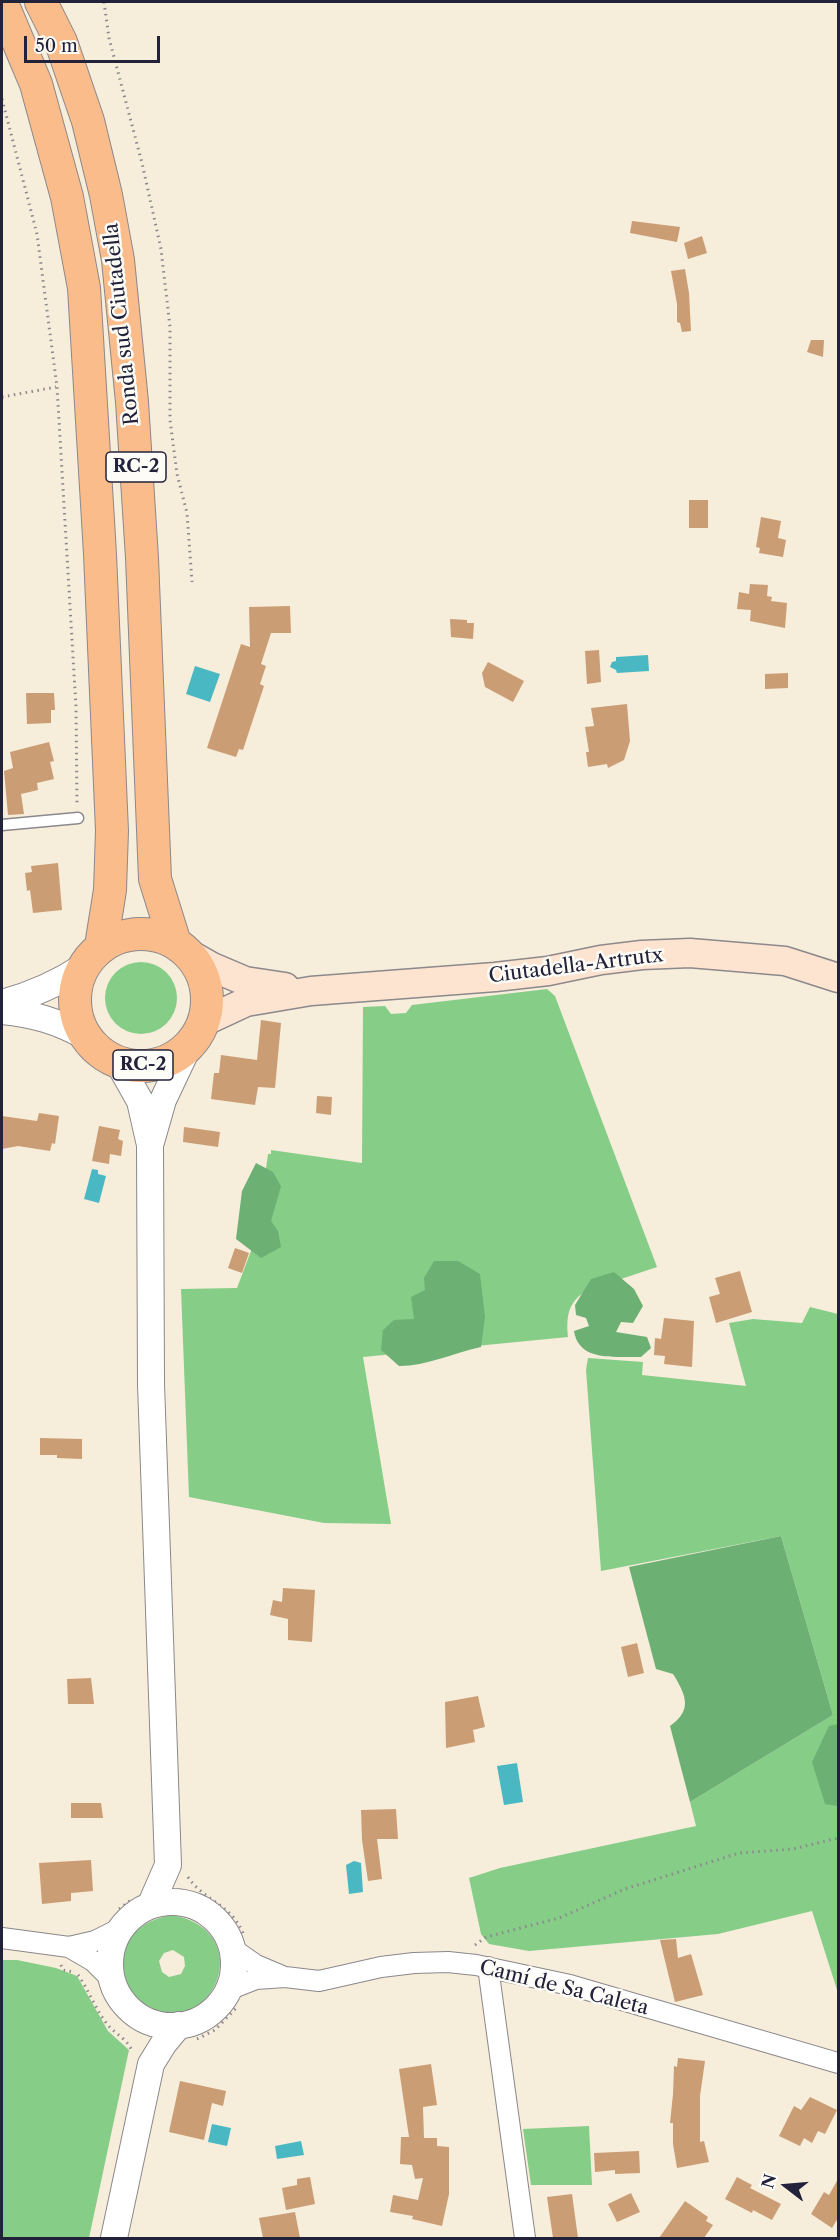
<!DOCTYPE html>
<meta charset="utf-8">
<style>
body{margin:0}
#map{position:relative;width:840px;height:2240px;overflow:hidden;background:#f6eddb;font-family:"Libre Caslon Text",serif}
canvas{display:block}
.frame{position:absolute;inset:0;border:3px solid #22223b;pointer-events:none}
.north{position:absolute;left:756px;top:2156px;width:60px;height:60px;-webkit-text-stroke:4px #fdfcf7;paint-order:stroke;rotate:286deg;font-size:16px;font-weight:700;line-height:24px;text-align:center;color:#22223b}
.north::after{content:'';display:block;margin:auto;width:21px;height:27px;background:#22223b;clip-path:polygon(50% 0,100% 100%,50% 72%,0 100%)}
.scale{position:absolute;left:24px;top:36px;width:136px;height:27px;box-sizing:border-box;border:3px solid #22223b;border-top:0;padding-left:8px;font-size:18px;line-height:21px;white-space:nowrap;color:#22223b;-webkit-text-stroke:4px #fdfcf7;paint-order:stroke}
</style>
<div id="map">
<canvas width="840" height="2240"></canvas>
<div class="frame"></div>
<div class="north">N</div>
<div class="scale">50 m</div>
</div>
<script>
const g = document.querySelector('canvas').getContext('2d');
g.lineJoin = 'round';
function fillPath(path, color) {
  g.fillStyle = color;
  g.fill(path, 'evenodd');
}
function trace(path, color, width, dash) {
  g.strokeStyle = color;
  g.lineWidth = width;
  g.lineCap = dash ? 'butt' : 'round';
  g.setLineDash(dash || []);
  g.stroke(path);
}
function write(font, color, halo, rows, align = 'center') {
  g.font = font + ' "Libre Caslon Text",serif';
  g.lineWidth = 5;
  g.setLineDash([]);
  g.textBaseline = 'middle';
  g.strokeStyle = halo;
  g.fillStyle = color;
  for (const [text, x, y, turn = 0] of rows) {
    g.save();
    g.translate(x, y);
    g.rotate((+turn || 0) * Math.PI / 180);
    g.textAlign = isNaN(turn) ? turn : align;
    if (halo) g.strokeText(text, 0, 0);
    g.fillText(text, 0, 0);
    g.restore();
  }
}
const green = new Path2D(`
 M105 998a36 36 0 1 1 72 0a36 36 0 1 1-72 0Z
 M 547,989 L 555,996 L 657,1267 L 588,1290 C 568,1301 566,1316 568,1337 L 363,1357 L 391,1524 L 324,1523 L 189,1497 L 181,1289 L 237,1288 L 257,1235 L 268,1154 L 271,1154 L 271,1150 L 362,1163 L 363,1007 L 385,1006 L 391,1014 L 406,1013 L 412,1005 Z
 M 810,1307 L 838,1314 L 838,1993 L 812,1911 L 718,1934 L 529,1951 L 489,1944 L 481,1934 L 469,1878 L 500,1868 L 696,1826 L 690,1802 L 833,1715 L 781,1536 L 601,1571 L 586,1370 L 588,1358 L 643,1362 L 642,1375 L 746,1386 L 729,1323 L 753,1319 L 802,1323 Z
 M 172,1915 C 255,1930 218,2032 155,2010 C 141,2005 130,1993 125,1978 C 115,1943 139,1920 172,1915 ZM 173,1950 L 184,1957 L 185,1966 L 181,1974 L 169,1977 L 162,1972 L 159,1961 L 164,1953 Z
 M 2,1960 L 17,1960 L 56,1968 L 77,1976 L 108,2031 L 129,2050 L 89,2238 L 2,2238 Z
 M 589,2126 L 592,2185 L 531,2185 L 523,2129 Z`);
const forest = new Path2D(`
 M 256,1163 L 273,1172 L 281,1186 L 271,1221 L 278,1231 L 281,1247 L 261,1258 L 236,1239 L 242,1191 Z
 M 434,1261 L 458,1261 L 480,1274 L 485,1317 L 481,1347 C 453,1353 427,1366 399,1366 L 381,1350 L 383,1330 L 394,1320 L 414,1319 L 411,1297 L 425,1290 L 424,1278 Z
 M 614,1272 L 634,1289 L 643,1306 L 633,1323 L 621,1322 L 616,1332 L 647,1337 L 651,1348 L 641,1357 C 617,1356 579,1363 574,1331 L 589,1326 L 586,1318 L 576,1315 L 575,1305 L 591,1279 Z
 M 781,1536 L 833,1715 L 690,1802 L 670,1726 C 693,1710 686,1695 673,1674 L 656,1669 L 629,1567 Z
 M 838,1724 L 838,1806 L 825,1804 L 812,1762 L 829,1726 Z`);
const water = new Path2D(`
 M 648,655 L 649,671 L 617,673 L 616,670 L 610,667 L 612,662 L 616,661 L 616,657 Z
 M 195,666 L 220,674 L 210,702 L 186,694 Z
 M 92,1169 L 98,1170 L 98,1174 L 106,1176 L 99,1203 L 84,1199 Z
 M 517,1763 L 523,1802 L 504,1805 L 497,1766 Z
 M 354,1861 L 361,1863 L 363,1892 L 349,1894 L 346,1865 Z
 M 212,2124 L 231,2128 L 227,2146 L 208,2142 Z
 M 301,2141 L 304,2155 L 277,2159 L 275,2146 Z`);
const building = new Path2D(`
 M 632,221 L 680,227 L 677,242 L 630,233 Z
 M 702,236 L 707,253 L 688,259 L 684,243 Z
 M 685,269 L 689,293 L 691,331 L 682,332 L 680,323 L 677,322 L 677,304 L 671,271 Z
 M 811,340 L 824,340 L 823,357 L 807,352 Z
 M 689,500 L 708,500 L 708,528 L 689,528 Z
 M 761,517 L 781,521 L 778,538 L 786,540 L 783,557 L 759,553 L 760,548 L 756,547 Z
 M 750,584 L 768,585 L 767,596 L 772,597 L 771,601 L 787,603 L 785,628 L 750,621 L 751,610 L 737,609 L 739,592 L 749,594 Z
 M 290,606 L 291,633 L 271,633 L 261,664 L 266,666 L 260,684 L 264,686 L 243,750 L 239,749 L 236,757 L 207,748 L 241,644 L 250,647 L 249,607 Z
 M 450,619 L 467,620 L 467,623 L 474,623 L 473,639 L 451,637 Z
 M 599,650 L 601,682 L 587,684 L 585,651 Z
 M 488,662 L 524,681 L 513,702 L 485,687 L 482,673 Z
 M 788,673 L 788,688 L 765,689 L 765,674 Z
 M 26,693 L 54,693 L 55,710 L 51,710 L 51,723 L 27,724 Z
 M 627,704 L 630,741 L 624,760 L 608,768 L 607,764 L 588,767 L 586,752 L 589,752 L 585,727 L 594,726 L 591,708 Z
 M 49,742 L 54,761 L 50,762 L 54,779 L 37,783 L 38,790 L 21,794 L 24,814 L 8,815 L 4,771 L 13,768 L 10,752 Z
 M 58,863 L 62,910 L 33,913 L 30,890 L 27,891 L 25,873 L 32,872 L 31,866 Z
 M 261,1020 L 281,1023 L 275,1088 L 258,1087 L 255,1105 L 211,1099 L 214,1073 L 219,1073 L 221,1055 L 257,1060 Z
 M 317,1096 L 332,1097 L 331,1115 L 316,1113 Z
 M 39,1113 L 59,1116 L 55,1144 L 52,1143 L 50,1151 L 18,1146 L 2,1149 L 2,1116 L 37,1121 Z
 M 99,1126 L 120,1130 L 118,1139 L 123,1141 L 121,1156 L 110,1154 L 109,1164 L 92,1161 Z
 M 184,1127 L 220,1132 L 218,1147 L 183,1142 Z
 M 235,1248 L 249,1253 L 242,1273 L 228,1268 Z
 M 740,1271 L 752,1312 L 716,1323 L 709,1297 L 720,1294 L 715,1278 Z
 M 664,1318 L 694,1321 L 692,1367 L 664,1364 L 665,1356 L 654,1355 L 655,1338 L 661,1339 Z
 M 40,1438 L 82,1439 L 82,1459 L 57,1458 L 57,1455 L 40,1455 Z
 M 283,1588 L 315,1590 L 312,1642 L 288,1640 L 288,1619 L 270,1615 L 273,1600 L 282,1602 Z
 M 637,1643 L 644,1673 L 628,1677 L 621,1647 Z
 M 91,1678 L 94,1704 L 68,1704 L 67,1679 Z
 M 478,1696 L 485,1727 L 473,1730 L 475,1742 L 446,1748 L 445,1702 Z
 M 71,1803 L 101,1803 L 103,1818 L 71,1818 Z
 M 396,1809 L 398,1839 L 377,1839 L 382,1879 L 368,1881 L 362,1840 L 361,1810 Z
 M 91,1860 L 93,1891 L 71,1893 L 71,1901 L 42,1904 L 39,1863 Z
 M 676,1939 L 678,1958 L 691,1954 L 703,1995 L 675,2002 L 660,1940 Z
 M 678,2058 L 705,2061 L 700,2096 L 700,2142 L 704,2141 L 709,2162 L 677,2168 L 673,2144 L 673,2123 L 670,2123 L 673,2094 L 674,2066 L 677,2067 Z
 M 431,2064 L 437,2105 L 423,2107 L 424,2138 L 437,2138 L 437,2146 L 449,2147 L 449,2194 L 442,2226 L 412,2219 L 413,2216 L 390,2212 L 393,2195 L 418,2200 L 423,2178 L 415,2179 L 412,2165 L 400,2164 L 401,2137 L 409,2137 L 399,2069 Z
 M 180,2081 L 226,2091 L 223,2106 L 212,2103 L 204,2140 L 169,2132 Z
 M 810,2097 L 837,2110 L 825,2134 L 818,2131 L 812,2143 L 804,2138 L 800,2146 L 779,2136 L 794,2106 L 801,2110 Z
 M 639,2151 L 640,2173 L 615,2174 L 615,2170 L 595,2172 L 594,2153 Z
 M 310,2177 L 315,2204 L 286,2210 L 282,2188 L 297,2185 L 297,2179 Z
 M 737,2177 L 752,2185 L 750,2188 L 781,2204 L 772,2220 L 753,2210 L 752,2213 L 725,2199 Z
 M 838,2179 L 838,2218 L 832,2228 L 811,2214 L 824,2192 L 829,2195 Z
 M 631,2193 L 640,2212 L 617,2222 L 608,2204 Z
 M 572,2194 L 578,2238 L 553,2238 L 547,2197 Z
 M 685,2201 L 708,2217 L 706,2221 L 713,2225 L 704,2238 L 659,2238 Z
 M 295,2212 L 300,2238 L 263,2238 L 259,2218 Z`);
const path = new Path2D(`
 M 104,2 L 109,38 L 142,163 L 161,249 L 170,327 L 170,420 L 177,474 L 187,513 L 192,582
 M 2,99 L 37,234 L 57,387 L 76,707 L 77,805
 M 2,397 L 56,387
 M 188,1877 C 204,1901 230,1903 243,1933
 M 119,1909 L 131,1900
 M 475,1945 L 486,1937 L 559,1918 L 625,1889 L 739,1853 L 793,1849 L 838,1838
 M 61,1965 L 63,1970 L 73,1972
 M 78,1975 C 89,1990 95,2009 107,2024 C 115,2034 129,2040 132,2052
 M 197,2039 L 215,2030 L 238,2006`);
const service = new Path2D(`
 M 2,825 L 78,818`);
const minor = new Path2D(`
 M 2,1938 L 69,1947 L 93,1961 L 111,1979
 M 69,1947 L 95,1941 L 121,1928
 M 233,1949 L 256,1965 L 282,1976
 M 488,1967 L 525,2238
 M 228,1990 L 256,1979 L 285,1977 L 319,1981 L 381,1967 L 414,1963 L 448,1962 L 476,1965 L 570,1985 L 838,2063`);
const tertiary = new Path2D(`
 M 2,1003 C 32,995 57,984 83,967
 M 2,1011 C 33,1014 58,1021 86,1037
 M 118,1062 L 140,1101 L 150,1145 L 151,1384 L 168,1865 L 151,1904
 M 151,1142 L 163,1100 L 189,1045
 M110 1964a62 62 0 1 1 124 0a62 62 0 1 1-124 0Z
 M 114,2238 L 151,2064 L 164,2043 L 179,2025`);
const secondary = new Path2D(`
 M 189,954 L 212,967 L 245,981 L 285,987
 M 203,1022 L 246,1002 L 311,991 L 495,977 L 548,971 L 601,960 L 642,955 L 690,953 L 785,961 L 838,978`);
const primary = new Path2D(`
 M 41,2 L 61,42 L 88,121 L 106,195 L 118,260 L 132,402 L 142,558 L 155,879 L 175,943
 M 2,3 L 36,84 L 67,197 L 84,288 L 100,554 L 112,831 L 110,890 L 101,946
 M75 1000a66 66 0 1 1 132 0a66 66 0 1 1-132 0Z`);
const shields = [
 [136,467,60],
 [143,1065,60]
];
const shieldNames = [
 ["RC-2",136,467],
 ["RC-2",143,1065]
];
const streetNames = [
 ["Ronda sud Ciutadella",122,324,-96],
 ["Ciutadella-Artrutx",576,966,-7],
 ["Camí de Sa Caleta",564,1988,14]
];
fillPath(green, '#86cd88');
fillPath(forest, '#6cb074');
fillPath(water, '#4ab8c3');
fillPath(building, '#cb9d74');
trace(service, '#8c888b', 13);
trace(minor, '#8c888b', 22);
trace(tertiary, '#8c888b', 28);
trace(secondary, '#8c888b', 31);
trace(primary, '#8c888b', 34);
trace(path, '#8c888b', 3, [1.5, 4.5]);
trace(service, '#fff', 10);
trace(minor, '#fff', 20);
trace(tertiary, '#fff', 26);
trace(secondary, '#fde4d0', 28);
trace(primary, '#f9bc8a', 32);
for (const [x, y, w] of shields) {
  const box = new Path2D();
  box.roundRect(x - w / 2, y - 15, w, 30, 4.5);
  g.fillStyle = '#fdfcf7';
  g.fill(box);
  trace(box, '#22223b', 1.5);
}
write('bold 18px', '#22223b', null, shieldNames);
write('20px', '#22223b', '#fdfcf7', streetNames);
</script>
